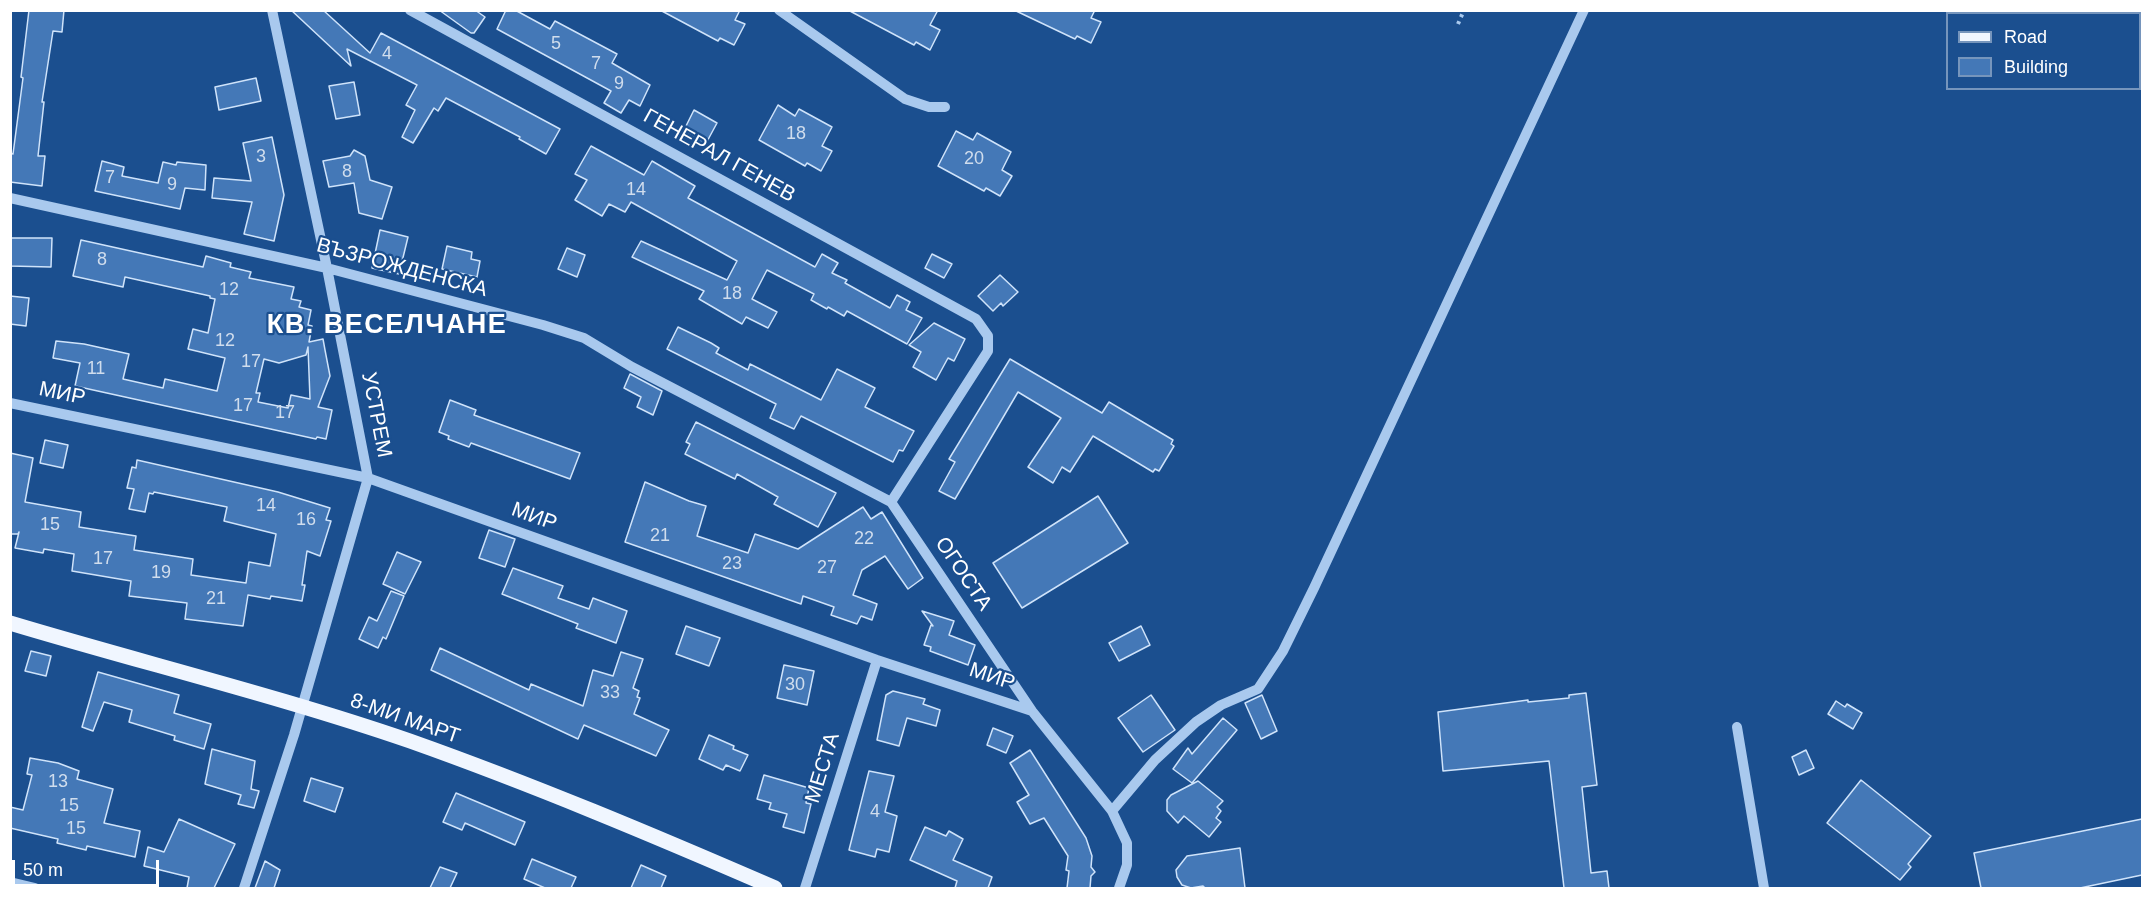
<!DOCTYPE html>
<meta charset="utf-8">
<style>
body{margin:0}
#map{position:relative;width:2153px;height:899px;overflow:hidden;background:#1b4f8f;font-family:Helvetica,sans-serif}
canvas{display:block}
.frame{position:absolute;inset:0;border:12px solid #fff;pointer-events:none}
.legend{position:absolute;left:1946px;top:12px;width:195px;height:78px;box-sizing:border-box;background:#1b4f8f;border:2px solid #7695bc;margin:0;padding:8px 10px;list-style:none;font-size:18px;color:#fff}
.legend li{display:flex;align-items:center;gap:12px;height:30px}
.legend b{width:30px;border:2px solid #7695bc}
.scale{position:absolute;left:12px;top:860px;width:147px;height:27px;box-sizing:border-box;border:3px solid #fff;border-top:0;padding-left:8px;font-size:18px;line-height:21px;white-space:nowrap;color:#fff;-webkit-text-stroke:4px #1b4f8f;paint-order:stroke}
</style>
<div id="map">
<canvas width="2153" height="899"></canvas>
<div class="frame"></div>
<ul class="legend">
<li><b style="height:8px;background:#f0f6ff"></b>Road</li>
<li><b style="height:16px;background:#4478b7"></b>Building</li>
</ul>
<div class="scale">50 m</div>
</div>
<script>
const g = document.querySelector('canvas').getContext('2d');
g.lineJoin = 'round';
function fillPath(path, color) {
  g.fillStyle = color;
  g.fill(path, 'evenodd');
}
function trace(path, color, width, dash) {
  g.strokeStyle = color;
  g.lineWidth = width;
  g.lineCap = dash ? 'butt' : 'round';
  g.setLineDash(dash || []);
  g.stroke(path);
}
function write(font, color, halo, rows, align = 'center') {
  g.font = font + ' Helvetica,sans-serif';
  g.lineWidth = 4.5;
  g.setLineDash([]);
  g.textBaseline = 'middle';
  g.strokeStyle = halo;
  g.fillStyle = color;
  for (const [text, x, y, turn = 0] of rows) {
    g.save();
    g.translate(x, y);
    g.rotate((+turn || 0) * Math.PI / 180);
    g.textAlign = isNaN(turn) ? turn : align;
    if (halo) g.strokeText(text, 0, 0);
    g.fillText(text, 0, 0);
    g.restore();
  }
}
const building = new Path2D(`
 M 29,10 L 64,10 L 62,32 L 53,31 L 42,102 L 44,102 L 38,156 L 45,156 L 42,186 L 10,182 L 10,153 L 13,154 L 23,78 L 21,77 Z
 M 291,10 L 323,10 L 370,53 L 381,33 L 560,129 L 546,154 L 519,139 L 520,137 L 446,98 L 438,111 L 434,108 L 413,143 L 402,137 L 415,110 L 406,105 L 417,85 L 347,49 L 351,66 Z
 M 439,10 L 475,10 L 485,17 L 474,33 L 471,33 Z
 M 506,10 L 515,10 L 550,29 L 555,21 L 617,54 L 612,63 L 650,85 L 640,106 L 629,100 L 621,113 L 604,103 L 611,91 L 497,29 Z
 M 660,10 L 740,10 L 735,20 L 745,24 L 734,45 L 720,38 L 718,41 Z
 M 848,10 L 938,10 L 930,25 L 940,30 L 930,50 L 916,42 L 914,45 Z
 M 1014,10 L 1095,10 L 1091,18 L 1101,22 L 1091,43 L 1077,36 L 1075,39 Z
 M 256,78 L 261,101 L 219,110 L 215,87 Z
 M 354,82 L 360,115 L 336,119 L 329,86 Z
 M 778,105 L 795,116 L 799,109 L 832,127 L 822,146 L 832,151 L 821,171 L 807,163 L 805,166 L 759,140 Z
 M 694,110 L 717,123 L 704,147 L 691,140 L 693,135 L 684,130 Z
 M 956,131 L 973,140 L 977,133 L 1011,152 L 1002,170 L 1012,176 L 1000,196 L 986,188 L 984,191 L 938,166 Z
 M 272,137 L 284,195 L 274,241 L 244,234 L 252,202 L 212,198 L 214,178 L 251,181 L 243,143 Z
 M 591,146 L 644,175 L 652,161 L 695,186 L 688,198 L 815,267 L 822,254 L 838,263 L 832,273 L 847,280 L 845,283 L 890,308 L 897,295 L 910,302 L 906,310 L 922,318 L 907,344 L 847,311 L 844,316 L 828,307 L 827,309 L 811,300 L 814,294 L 767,270 L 752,299 L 777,312 L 768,328 L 746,317 L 742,324 L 699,299 L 704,291 L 632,257 L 641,241 L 727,280 L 737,261 L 631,202 L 625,212 L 609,204 L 602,216 L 575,200 L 587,180 L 575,174 Z
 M 354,150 L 365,156 L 370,180 L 392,187 L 382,219 L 359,213 L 354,183 L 329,187 L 323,161 L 350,156 Z
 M 102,161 L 124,167 L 122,176 L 158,183 L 163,162 L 176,165 L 177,162 L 206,165 L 205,190 L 185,188 L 180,209 L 95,191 Z
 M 380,230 L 408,237 L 399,274 L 372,268 Z
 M 10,238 L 52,238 L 51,267 L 10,266 Z
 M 81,240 L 203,267 L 206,256 L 231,263 L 230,267 L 251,272 L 249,278 L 294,287 L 291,299 L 301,301 L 299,307 L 311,310 L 308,325 L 312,326 L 309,342 L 323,339 L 325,350 L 330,376 L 318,407 L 332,410 L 326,439 L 317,437 L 316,439 L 75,386 L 80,363 L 53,358 L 56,341 L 84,344 L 129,354 L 123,379 L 163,388 L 165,379 L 217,391 L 225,358 L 188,349 L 193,329 L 208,333 L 215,299 L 210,298 L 210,296 L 125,277 L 123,287 L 73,276 ZM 308,347 L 310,399 L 291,395 L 288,408 L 258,402 L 260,393 L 256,393 L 264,359 L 279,363 L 306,355 Z
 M 447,246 L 472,252 L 471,259 L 480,261 L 477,277 L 442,269 Z
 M 567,248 L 585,255 L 577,277 L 558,269 Z
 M 932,254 L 952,264 L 944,278 L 925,268 Z
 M 1000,275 L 1018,292 L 1003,306 L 1001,303 L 993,311 L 978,296 Z
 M 10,296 L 29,298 L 26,326 L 10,324 Z
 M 934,323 L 965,339 L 954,361 L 948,358 L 936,380 L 913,367 L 921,352 L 909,345 Z
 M 678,327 L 711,343 L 719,348 L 716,353 L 748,370 L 750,364 L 821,400 L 837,369 L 875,388 L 865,407 L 914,431 L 903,451 L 899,450 L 893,462 L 801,416 L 794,429 L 770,418 L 776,404 L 667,349 Z
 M 1010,359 L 1102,413 L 1109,402 L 1173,440 L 1171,444 L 1174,446 L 1159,471 L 1155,469 L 1153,472 L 1093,436 L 1070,472 L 1062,467 L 1053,483 L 1028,467 L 1061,418 L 1018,392 L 955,499 L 939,491 L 955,462 L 949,459 Z
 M 630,374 L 662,391 L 653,415 L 637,407 L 641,397 L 624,388 Z
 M 450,400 L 476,410 L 474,415 L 580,453 L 570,479 L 471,443 L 469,447 L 448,439 L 449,436 L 439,432 Z
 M 696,422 L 836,493 L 818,527 L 774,504 L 778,497 L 737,474 L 735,479 L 685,454 L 690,444 L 686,442 Z
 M 45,440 L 68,445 L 63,468 L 40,463 Z
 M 10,453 L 33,458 L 25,502 L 81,512 L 79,527 L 136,536 L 134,550 L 193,559 L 191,575 L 246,583 L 249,562 L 270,566 L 276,534 L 224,521 L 227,507 L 154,492 L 153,494 L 149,493 L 145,512 L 129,509 L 134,489 L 127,488 L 132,467 L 136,468 L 137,460 L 278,492 L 330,508 L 326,520 L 331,521 L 320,556 L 307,551 L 302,585 L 305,585 L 302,601 L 271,596 L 270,599 L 248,595 L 243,626 L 185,619 L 187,603 L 129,596 L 131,581 L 72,571 L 74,554 L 44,549 L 43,553 L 15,548 L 19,532 L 18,534 L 10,534 Z
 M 645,482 L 689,501 L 706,506 L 697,536 L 748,553 L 755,534 L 798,549 L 863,507 L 871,519 L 882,512 L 923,578 L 908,589 L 885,556 L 862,570 L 853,595 L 877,604 L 872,620 L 861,616 L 857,624 L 831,615 L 834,607 L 803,596 L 801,604 L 625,542 Z
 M 1098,496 L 1128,543 L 1022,608 L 993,563 Z
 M 489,530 L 515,539 L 505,567 L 479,558 Z
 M 397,552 L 421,562 L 405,594 L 383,584 Z
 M 513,568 L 563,586 L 558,598 L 589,609 L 593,598 L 627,611 L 616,643 L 576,628 L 578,624 L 502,594 Z
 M 391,591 L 404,596 L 386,639 L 383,637 L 378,648 L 359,639 L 369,617 L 377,621 Z
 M 922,611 L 954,621 L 949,635 L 975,645 L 968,665 L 930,651 L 931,647 L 924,645 L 931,625 L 933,626 Z
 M 686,626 L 720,638 L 709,666 L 676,654 Z
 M 1141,626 L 1150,645 L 1119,661 L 1109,643 Z
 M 440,648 L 529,690 L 531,684 L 583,706 L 593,670 L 613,676 L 621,652 L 643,659 L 633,688 L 639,691 L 637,697 L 640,698 L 634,714 L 669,730 L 656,756 L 584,725 L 578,739 L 431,670 Z
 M 31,651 L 51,656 L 46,676 L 25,671 Z
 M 784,665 L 814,671 L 807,705 L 777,698 Z
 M 98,672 L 179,695 L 174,713 L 211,724 L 204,749 L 174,740 L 175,736 L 129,722 L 132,710 L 104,702 L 93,731 L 82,727 Z
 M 893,691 L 925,699 L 923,704 L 940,710 L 936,726 L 907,718 L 899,746 L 877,740 L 886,695 Z
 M 1586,693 L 1597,785 L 1582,787 L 1591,873 L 1607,871 L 1609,888 L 1564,888 L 1549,761 L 1443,771 L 1438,712 L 1528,700 L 1528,702 L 1569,698 L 1569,695 Z
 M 1151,695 L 1175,730 L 1143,752 L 1118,718 Z
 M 1262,695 L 1277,731 L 1261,739 L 1245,703 Z
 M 1836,701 L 1845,707 L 1847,704 L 1862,713 L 1853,729 L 1828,714 Z
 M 1223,718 L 1237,730 L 1192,783 L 1173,769 L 1188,748 L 1192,754 Z
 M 993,728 L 1013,736 L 1006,753 L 987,745 Z
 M 709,735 L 734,746 L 733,749 L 748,755 L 740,771 L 726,765 L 723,770 L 699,759 Z
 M 212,749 L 255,761 L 251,789 L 259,791 L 254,808 L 238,804 L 241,795 L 205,784 Z
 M 1030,750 L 1086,838 L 1092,856 L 1091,867 L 1095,872 L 1091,876 L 1090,888 L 1067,888 L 1069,871 L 1066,870 L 1068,856 L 1044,818 L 1030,824 L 1017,802 L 1029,795 L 1010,763 Z
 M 1806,750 L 1814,768 L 1799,775 L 1792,757 Z
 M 30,758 L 58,763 L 79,771 L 77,779 L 113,789 L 104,823 L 140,831 L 135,857 L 87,846 L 86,850 L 57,843 L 58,839 L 10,828 L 10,807 L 23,810 L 32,775 L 27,774 Z
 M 869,771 L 894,776 L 885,812 L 897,816 L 889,852 L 877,849 L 875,857 L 849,850 Z
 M 764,775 L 809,788 L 806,803 L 811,804 L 804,833 L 783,827 L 787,814 L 769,809 L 771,803 L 757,799 Z
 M 311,778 L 343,788 L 335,812 L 304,801 Z
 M 1861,780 L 1931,836 L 1908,864 L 1911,867 L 1900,880 L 1827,823 Z
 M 1198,781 L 1223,801 L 1217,807 L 1221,811 L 1216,818 L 1221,822 L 1209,837 L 1184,816 L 1178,823 L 1167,811 L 1167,800 L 1171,795 Z
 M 456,793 L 525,822 L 515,845 L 465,823 L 462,830 L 443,822 Z
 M 179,819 L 235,844 L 214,888 L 187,888 L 189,877 L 144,866 L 148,847 L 164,852 Z
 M 2142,819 L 2142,875 L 2080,888 L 1981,888 L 1974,853 Z
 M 925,827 L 946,836 L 949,831 L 963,839 L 953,860 L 992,877 L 988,888 L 955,888 L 957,881 L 910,860 Z
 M 1240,848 L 1245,888 L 1205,888 L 1203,886 L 1191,888 L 1182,885 L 1177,877 L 1176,870 L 1187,856 Z
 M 532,859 L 576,877 L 571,888 L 545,888 L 524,879 Z
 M 265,861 L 280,870 L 274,888 L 255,888 Z
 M 641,865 L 666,876 L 661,888 L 631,888 Z
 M 440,867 L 457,873 L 450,888 L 430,888 Z`);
const path = new Path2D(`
 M 1458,24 L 1464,10`);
const minor = new Path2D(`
 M 410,10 L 976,319 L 988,336 L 988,351 L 891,502
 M 779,10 L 905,99 L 929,107 L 945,107
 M 10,198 L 327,268 L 543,325 L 584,338 L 632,367 L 891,502 L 1032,711 L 1112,811 L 1127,843 L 1127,865 L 1119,888
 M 10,403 L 368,478 L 877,660 L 1032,711
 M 1737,727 L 1764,888
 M 1112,811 L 1155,760 L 1196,722 L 1221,705 L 1258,689 L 1283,651 L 1314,588 L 1584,10
 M 10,882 L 35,888
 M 244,888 L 294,735 L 368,478 L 327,268 L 272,10
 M 805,888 L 877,660`);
const major = new Path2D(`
 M 10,623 C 143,663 279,696 410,741 C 534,785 655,836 775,888`);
const numberNames = [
 ["5",556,44],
 ["4",387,54],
 ["7",596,64],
 ["9",619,84],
 ["18",796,134],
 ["3",261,157],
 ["20",974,159],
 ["8",347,172],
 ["7",110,178],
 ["9",172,185],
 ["14",636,190],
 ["8",102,260],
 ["12",229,290],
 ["18",732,294],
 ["12",225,341],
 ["17",251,362],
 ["11",96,369],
 ["17",243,406],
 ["17",285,413],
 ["14",266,506],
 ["16",306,520],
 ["15",50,525],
 ["21",660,536],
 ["22",864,539],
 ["17",103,559],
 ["23",732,564],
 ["27",827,568],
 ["19",161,573],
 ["21",216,599],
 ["30",795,685],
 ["33",610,693],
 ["13",58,782],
 ["15",69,806],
 ["4",875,812],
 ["15",76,829]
];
const streetNames = [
 ["ГЕНЕРАЛ ГЕНЕВ",719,156,29],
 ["ВЪЗРОЖДЕНСКА",402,268,15],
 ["МИР",62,394,12],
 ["УСТРЕМ",376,415,79],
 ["МИР",534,517,20],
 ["ОГОСТА",963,574,56],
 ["МИР",992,677,18],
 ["8-МИ МАРТ",405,719,19],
 ["МЕСТА",823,768,-73]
];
const districtNames = [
 ["КВ. ВЕСЕЛЧАНЕ",387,326]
];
fillPath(building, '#4478b7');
trace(building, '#cfe3fa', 1.5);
trace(path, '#a9c9ee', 4, [3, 4.5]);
trace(minor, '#a9c9ee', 10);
trace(major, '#f0f6ff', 15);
write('18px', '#d0dded', null, numberNames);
write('21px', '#fff', '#1b4f8f', streetNames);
g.letterSpacing = '1.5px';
write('bold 27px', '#fff', '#1b4f8f', districtNames);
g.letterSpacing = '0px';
</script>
